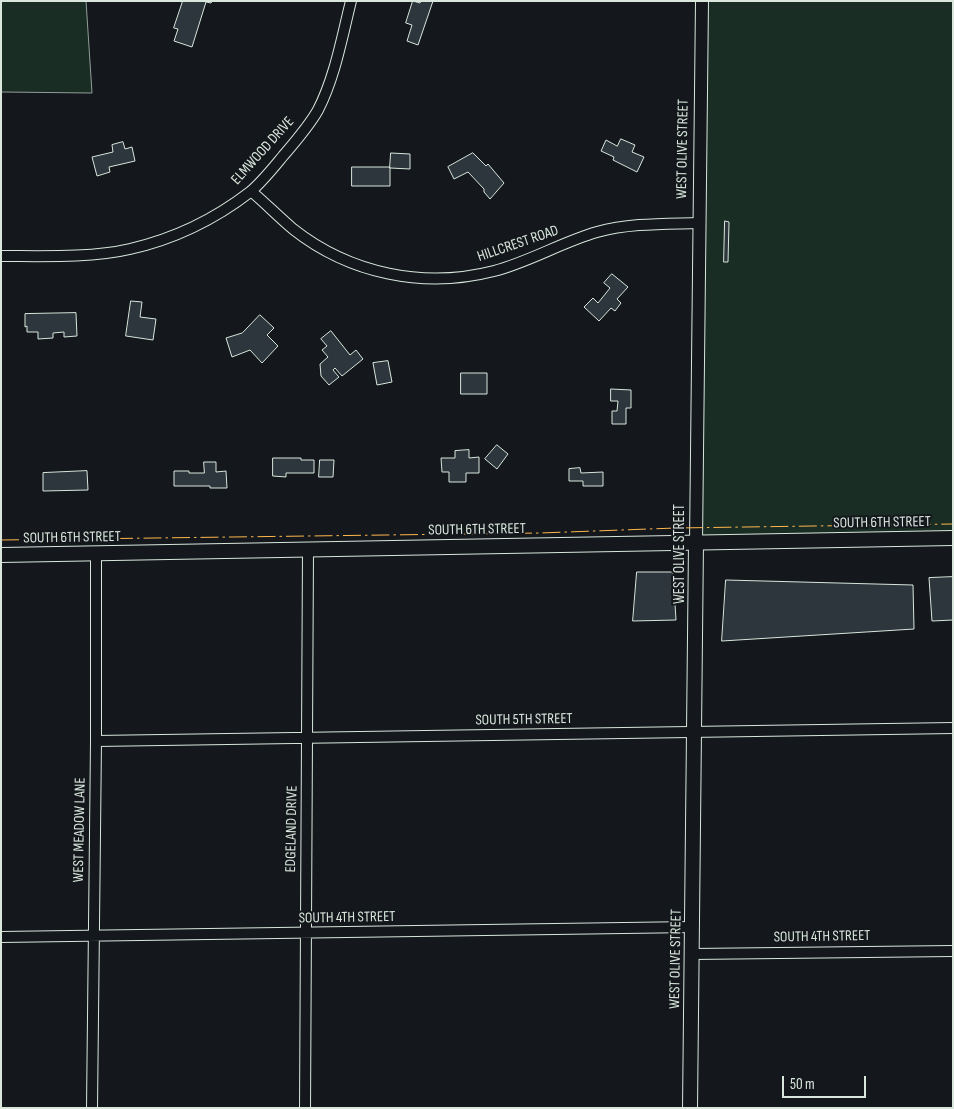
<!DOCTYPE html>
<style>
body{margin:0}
#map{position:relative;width:954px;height:1109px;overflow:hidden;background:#14181c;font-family:"Sofia Sans Condensed",sans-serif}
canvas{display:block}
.frame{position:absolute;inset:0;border:2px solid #d8e6dc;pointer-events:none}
.scale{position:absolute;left:782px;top:1076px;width:84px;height:22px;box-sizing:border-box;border:2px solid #d8e6dc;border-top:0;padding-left:6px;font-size:15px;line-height:18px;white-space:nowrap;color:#d8e6dc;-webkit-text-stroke:4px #14181c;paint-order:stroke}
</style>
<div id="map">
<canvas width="954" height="1109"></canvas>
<div class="frame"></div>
<div class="scale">50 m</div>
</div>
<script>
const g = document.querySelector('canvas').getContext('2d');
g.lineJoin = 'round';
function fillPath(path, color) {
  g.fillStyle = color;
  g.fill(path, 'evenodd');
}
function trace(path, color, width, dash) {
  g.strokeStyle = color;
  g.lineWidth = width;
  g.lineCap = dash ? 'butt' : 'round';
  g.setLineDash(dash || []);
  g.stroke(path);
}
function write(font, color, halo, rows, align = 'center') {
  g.font = font + ' "Sofia Sans Condensed",sans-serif';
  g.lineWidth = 4;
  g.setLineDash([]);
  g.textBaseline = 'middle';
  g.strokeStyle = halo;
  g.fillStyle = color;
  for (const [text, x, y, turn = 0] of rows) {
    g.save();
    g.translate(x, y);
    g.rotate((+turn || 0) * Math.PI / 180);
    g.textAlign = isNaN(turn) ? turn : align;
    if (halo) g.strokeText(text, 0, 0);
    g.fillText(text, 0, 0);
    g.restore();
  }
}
const green = new Path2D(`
 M 1,1 L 86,1 L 92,93 L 1,92 Z
 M 702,1 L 953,1 L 953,532 L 696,542 Z`);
const building = new Path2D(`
 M 183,1 L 212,1 L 211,3 L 206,2 L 192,47 L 174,41 L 178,29 L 174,28 Z
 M 413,1 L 420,3 L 421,1 L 433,1 L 418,45 L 407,41 L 412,25 L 406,23 Z
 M 621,139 L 635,145 L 632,152 L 644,157 L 637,172 L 613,160 L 614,157 L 601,151 L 606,140 L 617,146 Z
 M 123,142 L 125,149 L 132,147 L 135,161 L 109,167 L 110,172 L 97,176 L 92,157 L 113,152 L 112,145 Z
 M 391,153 L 410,154 L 410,169 L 390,168 Z
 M 473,153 L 486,166 L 488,164 L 504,183 L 490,199 L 484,192 L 484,189 L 468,172 L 454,179 L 448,167 Z
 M 352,167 L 390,167 L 390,186 L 352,186 Z
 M 725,221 L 729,222 L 728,262 L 724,262 Z
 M 612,274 L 628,287 L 617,299 L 621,303 L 615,311 L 611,308 L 599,321 L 584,307 L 593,298 L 598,303 L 610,288 L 604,283 Z
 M 131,301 L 142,302 L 140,317 L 156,319 L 153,340 L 126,336 Z
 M 76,313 L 77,336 L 64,337 L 64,332 L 53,333 L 53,338 L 38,339 L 38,332 L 27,332 L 27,326 L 25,327 L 25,314 Z
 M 260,315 L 274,328 L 267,335 L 278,346 L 262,363 L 250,350 L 232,357 L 226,338 L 242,333 Z
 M 331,331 L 350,355 L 356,350 L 363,359 L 342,376 L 335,368 L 333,370 L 339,377 L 329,385 L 321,376 L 320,364 L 328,357 L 322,350 L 327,346 L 321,339 Z
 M 388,361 L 392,382 L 377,385 L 373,363 Z
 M 461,373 L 487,373 L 487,394 L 461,394 Z
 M 611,389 L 631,390 L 631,408 L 626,408 L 626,424 L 612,424 L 612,411 L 617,411 L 618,401 L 611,401 Z
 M 497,445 L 508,454 L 497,469 L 485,459 Z
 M 469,450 L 469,458 L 479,457 L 479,473 L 466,473 L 466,482 L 449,482 L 449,472 L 442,472 L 441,458 L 455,458 L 455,451 Z
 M 273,458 L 301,458 L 301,460 L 314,460 L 314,473 L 286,473 L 286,477 L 273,476 Z
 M 320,460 L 334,460 L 333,477 L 319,477 Z
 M 204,462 L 216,462 L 216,472 L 226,471 L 227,488 L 210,488 L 210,486 L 174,486 L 174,471 L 189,471 L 189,473 L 204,473 Z
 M 580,468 L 581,473 L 603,472 L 603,486 L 583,486 L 583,481 L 569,481 L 569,469 Z
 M 87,471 L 88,490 L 43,491 L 43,473 Z
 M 637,572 L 673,572 L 676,620 L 633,621 Z
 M 953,577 L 953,620 L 932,621 L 929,578 Z
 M 726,580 L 913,585 L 914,629 L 722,641 Z`);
const minor = new Path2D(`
 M 251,191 C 265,203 279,217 293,229 C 350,274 424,289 494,271 C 529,262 562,242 597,232 C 630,223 665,224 698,223
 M 1,256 C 41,256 92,258 130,249 C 174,239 215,219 250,192 C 262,182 273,168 283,156 C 295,142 309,126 318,110 C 335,77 342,37 351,1
 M 96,741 L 953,728
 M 1,937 L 693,927
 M 692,954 L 953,951
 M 92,1108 L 96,741 L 96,553
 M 305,1108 L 308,551`);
const tertiary = new Path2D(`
 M 696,542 L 702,1`);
const secondary = new Path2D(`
 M 1,555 L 953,538
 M 690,1108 L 696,542`);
const power = new Path2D(`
 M 1,540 L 540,533 L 676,528 L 953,524`);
const streetNames = [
 ["WEST OLIVE STREET",683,149,-89],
 ["ELMWOOD DRIVE",263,151,-48],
 ["HILLCREST ROAD",518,244,-19],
 ["SOUTH 6TH STREET",882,523,-1],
 ["SOUTH 6TH STREET",477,530,-1],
 ["SOUTH 6TH STREET",72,538,-1],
 ["WEST OLIVE STREET",680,554,-90],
 ["SOUTH 5TH STREET",524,720,-1],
 ["EDGELAND DRIVE",292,829,-89],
 ["WEST MEADOW LANE",80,830,-89],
 ["SOUTH 4TH STREET",347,918,-1],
 ["SOUTH 4TH STREET",822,937,-1],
 ["WEST OLIVE STREET",676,959,-89]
];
fillPath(green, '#1a2d24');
trace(green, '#939e99', 1);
fillPath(building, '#2c363c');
trace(building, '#d8e6dc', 1);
trace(minor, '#d8e6dc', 12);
trace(tertiary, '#d8e6dc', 14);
trace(secondary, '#d8e6dc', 16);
trace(minor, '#14181c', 10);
trace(tertiary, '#14181c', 12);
trace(secondary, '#14181c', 14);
trace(power, '#ffb74d', 1, [18, 4, 2.5, 4]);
write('15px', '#d8e6dc', '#14181c', streetNames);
</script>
